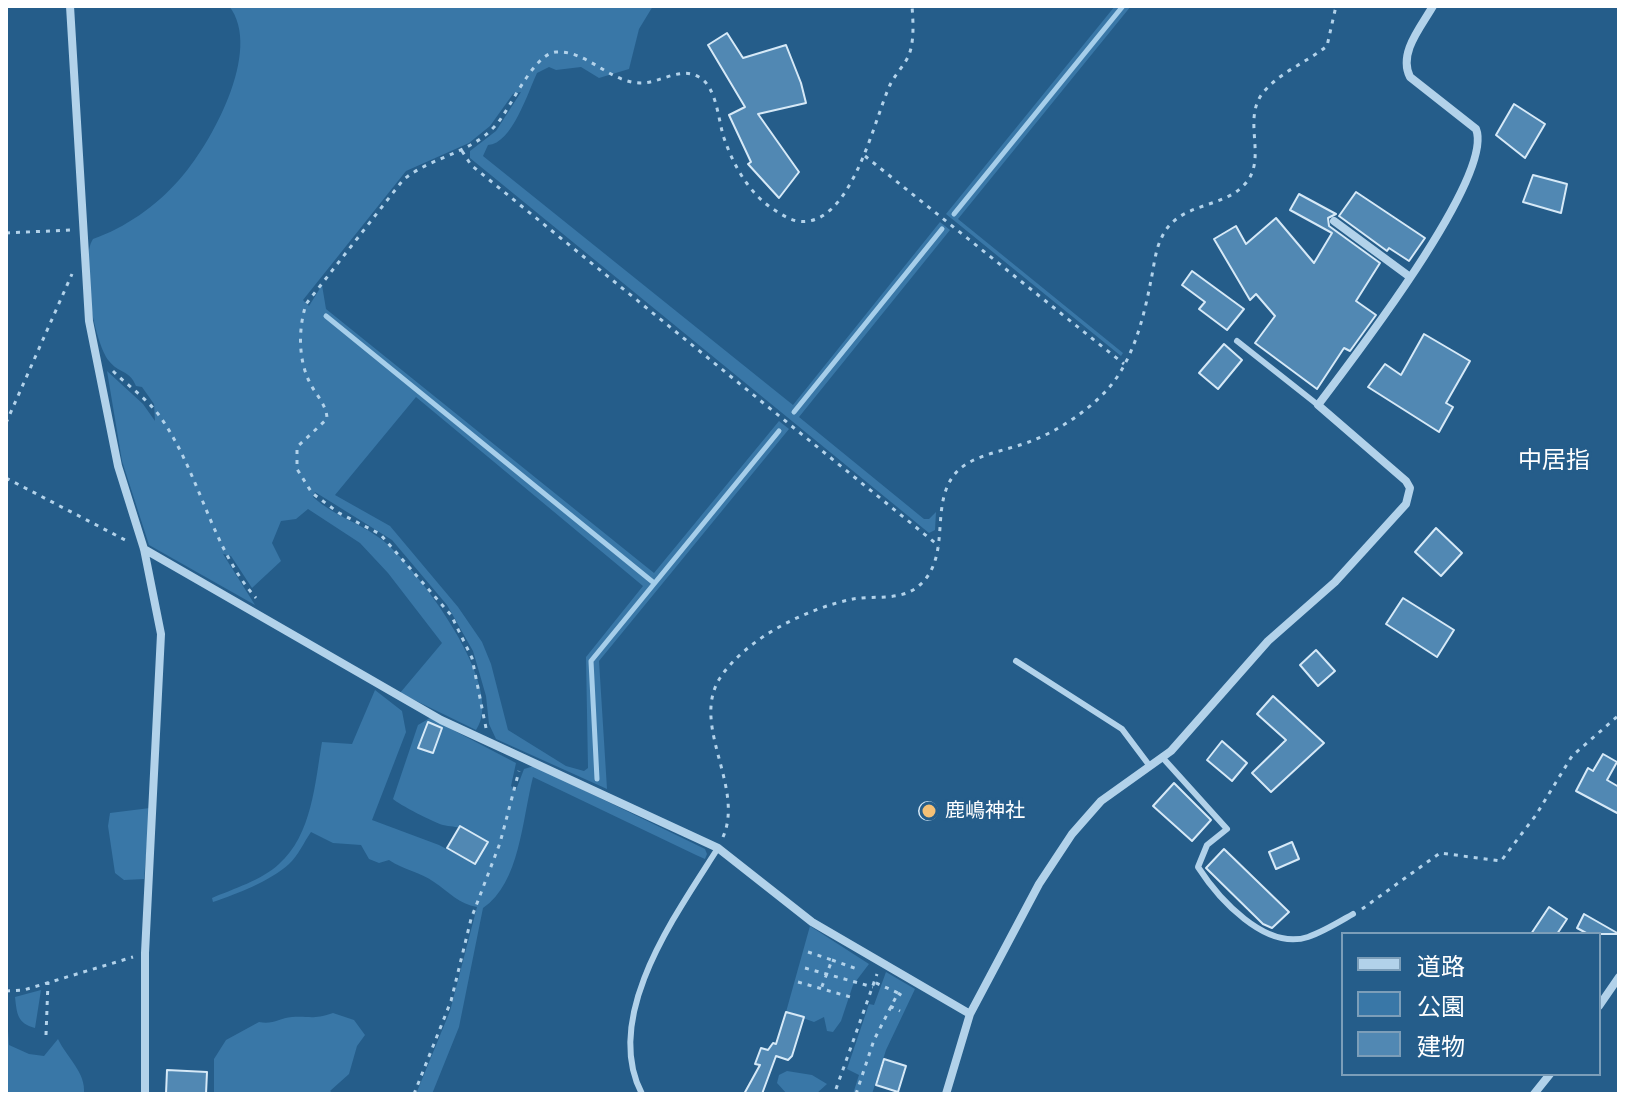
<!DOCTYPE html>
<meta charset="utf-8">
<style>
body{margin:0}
#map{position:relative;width:1625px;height:1100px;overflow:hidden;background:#255d8a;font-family:Figtree,"Noto Sans JP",sans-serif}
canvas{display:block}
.frame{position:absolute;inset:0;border:8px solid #fff;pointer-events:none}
.legend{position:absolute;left:1341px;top:932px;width:260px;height:144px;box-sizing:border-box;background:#255d8a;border:2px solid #7c9eb9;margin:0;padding:10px 14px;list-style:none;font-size:24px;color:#fff}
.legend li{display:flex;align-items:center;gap:16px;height:40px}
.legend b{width:40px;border:2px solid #7c9eb9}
</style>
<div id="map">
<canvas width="1625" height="1100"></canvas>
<div class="frame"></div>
<ul class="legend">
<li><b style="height:10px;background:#b2d2ea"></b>道路</li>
<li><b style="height:22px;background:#3977a7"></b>公園</li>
<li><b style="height:22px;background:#5188b3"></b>建物</li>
</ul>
</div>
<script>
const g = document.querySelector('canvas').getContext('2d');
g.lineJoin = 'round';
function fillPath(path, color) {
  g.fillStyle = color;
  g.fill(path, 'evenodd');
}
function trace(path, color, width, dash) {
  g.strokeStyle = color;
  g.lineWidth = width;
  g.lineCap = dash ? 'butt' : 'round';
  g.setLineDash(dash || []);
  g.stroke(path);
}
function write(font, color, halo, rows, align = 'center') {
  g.font = font + ' Figtree,"Noto Sans JP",sans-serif';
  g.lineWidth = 6;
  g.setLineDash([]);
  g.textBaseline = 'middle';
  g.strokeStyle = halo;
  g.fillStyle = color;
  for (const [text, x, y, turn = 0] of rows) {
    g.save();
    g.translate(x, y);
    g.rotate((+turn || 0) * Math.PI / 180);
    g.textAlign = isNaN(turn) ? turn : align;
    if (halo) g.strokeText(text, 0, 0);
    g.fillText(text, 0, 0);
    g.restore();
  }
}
const green = new Path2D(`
 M 229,6 L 653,6 L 639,29 L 629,69 L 599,78 L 581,67 L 556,70 L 549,67 L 537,73 C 528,92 512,144 488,145 L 483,156 L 793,405 L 940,222 L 950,230 L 799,417 L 924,519 L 929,519 L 936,512 L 935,530 L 929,533 L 470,158 L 470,151 L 496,131 L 521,92 L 513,94 L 490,126 L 469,143 L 406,171 L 303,300 L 309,306 L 322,285 L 326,309 L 654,573 L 779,421 L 789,429 L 599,661 L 607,789 L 496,739 L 489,724 L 486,696 L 473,651 L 447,605 L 392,540 L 315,492 L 313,497 C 335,517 364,524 386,543 C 419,572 507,687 476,730 L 400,693 L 442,643 L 388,573 L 360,543 L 308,509 L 296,519 L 281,521 L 272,543 L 281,561 L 252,588 L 231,556 L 223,554 L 255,605 L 149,545 L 122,461 L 107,371 L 143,404 L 155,421 L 154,404 L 142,387 L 136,386 C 130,370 118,373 109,361 C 94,342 79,260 93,239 C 125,228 156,206 179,180 C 210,146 264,50 229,6 ZM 416,397 L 643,586 L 586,657 L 588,768 L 584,771 L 566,766 L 508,730 L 491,664 L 482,642 L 458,607 L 390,526 L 335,495 Z
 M 1115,6 L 1131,6 L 958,219 L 1123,353 L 1121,356 L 946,214 Z
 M 375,690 L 402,711 L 406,732 L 372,820 L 439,845 L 471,862 L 477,838 C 467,826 457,828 443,825 C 435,823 398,804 393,799 L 418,725 L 430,718 L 516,763 L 511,786 L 516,790 L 524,769 L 534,766 L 705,849 L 707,854 L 705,859 L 696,855 L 533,777 C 522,820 520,883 483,908 L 459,1027 L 432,1094 L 416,1094 L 450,1011 L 477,907 C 459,904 449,892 434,882 C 420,872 404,870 389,860 L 379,863 L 369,859 L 361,845 L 333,843 L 311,832 C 304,842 298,856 289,864 C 270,881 237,894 213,902 L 212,898 C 233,889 262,880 279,864 C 312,835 315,783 322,742 L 352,744 ZM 428,722 L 442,728 L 433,753 L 419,748 Z
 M 150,808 L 144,879 L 124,880 L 115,873 L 108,826 L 110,813 Z
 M 810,926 L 869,964 L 853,985 L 841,1021 L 833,1032 L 827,1031 L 824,1017 L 814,1022 L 786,1012 Z
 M 886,972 L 915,989 L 886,1050 L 872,1094 L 853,1094 L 859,1075 L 847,1069 L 869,1004 L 874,1005 Z
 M 41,990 L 35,1028 C 17,1023 17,1014 15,997 Z
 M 6,1002 L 9,1045 L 29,1054 L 44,1056 L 58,1039 C 67,1058 86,1072 84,1094 L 6,1094 Z
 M 333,1013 L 354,1020 L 365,1035 L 357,1046 L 349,1074 L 330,1091 L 334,1094 L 214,1094 L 214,1059 L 226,1040 L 259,1022 C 273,1025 279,1018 292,1017 C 312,1016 311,1020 333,1013 Z
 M 787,1071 L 812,1075 L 827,1084 L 816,1094 L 787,1094 L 777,1083 L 779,1075 Z`);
const stream = new Path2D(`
 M 954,214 L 1123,6
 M 326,316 L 654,583
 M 794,412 L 942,229
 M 597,779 L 591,661 L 779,431`);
const building = new Path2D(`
 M 727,33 L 743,58 L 786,45 L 801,83 L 806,103 L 758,114 L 799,172 L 779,198 L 748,164 L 751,162 L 729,115 L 745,107 L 708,45 Z
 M 1514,104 L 1545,124 L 1525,158 L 1496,135 Z
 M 1533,175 L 1567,184 L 1561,213 L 1523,202 Z
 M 1356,192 L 1425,238 L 1409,261 L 1389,248 L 1387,251 L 1339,216 Z
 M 1299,194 L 1336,214 L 1328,218 L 1329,226 L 1380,263 L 1356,301 L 1376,315 L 1350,351 L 1344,348 L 1317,389 L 1255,343 L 1275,316 L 1256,294 L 1250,300 L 1214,239 L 1236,226 L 1246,244 L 1276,218 L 1314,263 L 1332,233 L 1290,210 Z
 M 1192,271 L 1244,309 L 1227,330 L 1199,309 L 1205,302 L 1182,285 Z
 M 1424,334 L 1470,361 L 1446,403 L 1453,407 L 1439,432 L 1368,387 L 1385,364 L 1401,375 Z
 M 1224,344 L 1242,360 L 1218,389 L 1199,373 Z
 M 1436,528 L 1462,553 L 1441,576 L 1415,552 Z
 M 1403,598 L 1454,630 L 1437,657 L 1386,624 Z
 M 1316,650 L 1335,671 L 1318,686 L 1300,665 Z
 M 1273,696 L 1324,743 L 1271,792 L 1252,773 L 1286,740 L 1257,714 Z
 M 428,722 L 442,728 L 433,753 L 418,748 Z
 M 1222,741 L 1247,763 L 1232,781 L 1207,760 Z
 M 1603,754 L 1617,762 L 1607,780 L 1619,787 L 1619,814 L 1576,791 L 1588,768 L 1593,771 Z
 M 1174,783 L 1211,820 L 1192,841 L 1153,806 Z
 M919 811a9 9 0 1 1 18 0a9 9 0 1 1-18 0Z
 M 460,826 L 488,842 L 475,864 L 447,848 Z
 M 1292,842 L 1299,859 L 1276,869 L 1269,852 Z
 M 1224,849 L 1289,912 L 1272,928 L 1263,924 L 1206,868 Z
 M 1549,907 L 1567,919 L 1557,934 L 1531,934 Z
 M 1584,914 L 1619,934 L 1588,934 L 1577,928 Z
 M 786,1012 L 804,1017 L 792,1056 L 788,1060 L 776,1056 L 762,1094 L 744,1094 L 760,1065 L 755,1064 L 761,1048 L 768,1050 L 773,1043 L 776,1044 Z
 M 884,1059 L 906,1066 L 898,1092 L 876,1085 Z
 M 167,1070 L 207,1072 L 206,1094 L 166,1094 Z`);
const path = new Path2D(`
 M 462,151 L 471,165 L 939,546
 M 865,156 L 1124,364
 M 6,233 L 70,230
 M 113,371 C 129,387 148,399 161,418 C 200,474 211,547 256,598
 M 6,423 L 72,274
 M 6,478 L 127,541
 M 486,728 L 472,658 L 451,615 L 380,534 L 339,513 L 312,493 L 297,469 L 297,447 L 327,419 C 327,406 317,396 311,385 C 298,361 298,330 306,304 L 403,180 C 432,156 469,155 496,125 C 511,108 533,54 556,52 C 587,50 610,83 641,83 C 660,83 681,66 699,77 C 717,87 718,120 724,138 C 733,164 747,190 770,207 C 778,212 787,219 797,221 C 851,230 874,119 890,85 C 896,72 908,63 911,48 C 914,35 913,20 912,6
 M 723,837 C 745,787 690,725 720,678 C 746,638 808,608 853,599 C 876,595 904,602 922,583 C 951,553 930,506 954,475 C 970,454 1008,451 1031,441 C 1058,431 1086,412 1106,391 C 1133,362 1144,317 1151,280 C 1154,267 1155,251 1161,239 C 1177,201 1222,210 1245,184 C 1267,160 1244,124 1260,97 C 1275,74 1306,63 1327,46 L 1336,6
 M 1362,909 L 1440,853 L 1501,861 L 1536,815 L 1572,756 L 1619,715
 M 808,952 L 832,960 L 821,989
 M 832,960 L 857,969
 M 805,968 L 873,987
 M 798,982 L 854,998
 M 6,991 L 24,990 L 133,957
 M 898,993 L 905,998
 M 890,1006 L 900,1011
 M 46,1035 L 48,982
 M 836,1089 L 877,974
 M 414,1094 L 451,1001 L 471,919 L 500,843 L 519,771
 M 856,1094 L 874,1040 L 898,993 L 874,982`);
const service = new Path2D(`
 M 1237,341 L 1318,405
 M 1016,661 L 1122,729 L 1149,765
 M 1162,757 L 1227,829 L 1207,845 L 1198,867 C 1218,898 1265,951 1308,937 C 1323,932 1339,922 1353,914
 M 642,1094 C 601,1016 677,913 718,848`);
const minor = new Path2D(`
 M 70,6 L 89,321 L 118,466 L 144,549 L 161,634 L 145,953 L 145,1094
 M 1334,221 L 1410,277
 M 144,549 L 441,720 L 718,848 L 812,922 L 970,1014
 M 1599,1006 L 1619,977
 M 946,1094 L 970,1014 L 1039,884 L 1072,834 L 1101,801 L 1171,751 L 1268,641 L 1335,582 L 1406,504 L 1410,488 L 1406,481 L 1318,405 C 1351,361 1495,176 1476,129 L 1410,77 C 1398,53 1421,27 1433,6
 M 1534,1094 L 1550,1074`);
const markers = [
 [929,811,8,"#f4c076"]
];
const poiNames = [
 ["鹿嶋神社",945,811]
];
const quarterNames = [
 ["中居指",1554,461]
];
fillPath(green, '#3977a7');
trace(stream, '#a6ceea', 5);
fillPath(building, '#5188b3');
trace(building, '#d6e9f7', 2);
trace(path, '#b2d2ea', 3, [4, 6]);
trace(service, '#b2d2ea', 6);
trace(minor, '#b2d2ea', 8);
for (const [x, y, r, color] of markers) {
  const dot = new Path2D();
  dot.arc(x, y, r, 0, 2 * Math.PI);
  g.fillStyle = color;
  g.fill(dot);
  trace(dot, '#255d8a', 3);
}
write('20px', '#fff', '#255d8a', poiNames, 'left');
write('24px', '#fff', '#255d8a', quarterNames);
</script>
